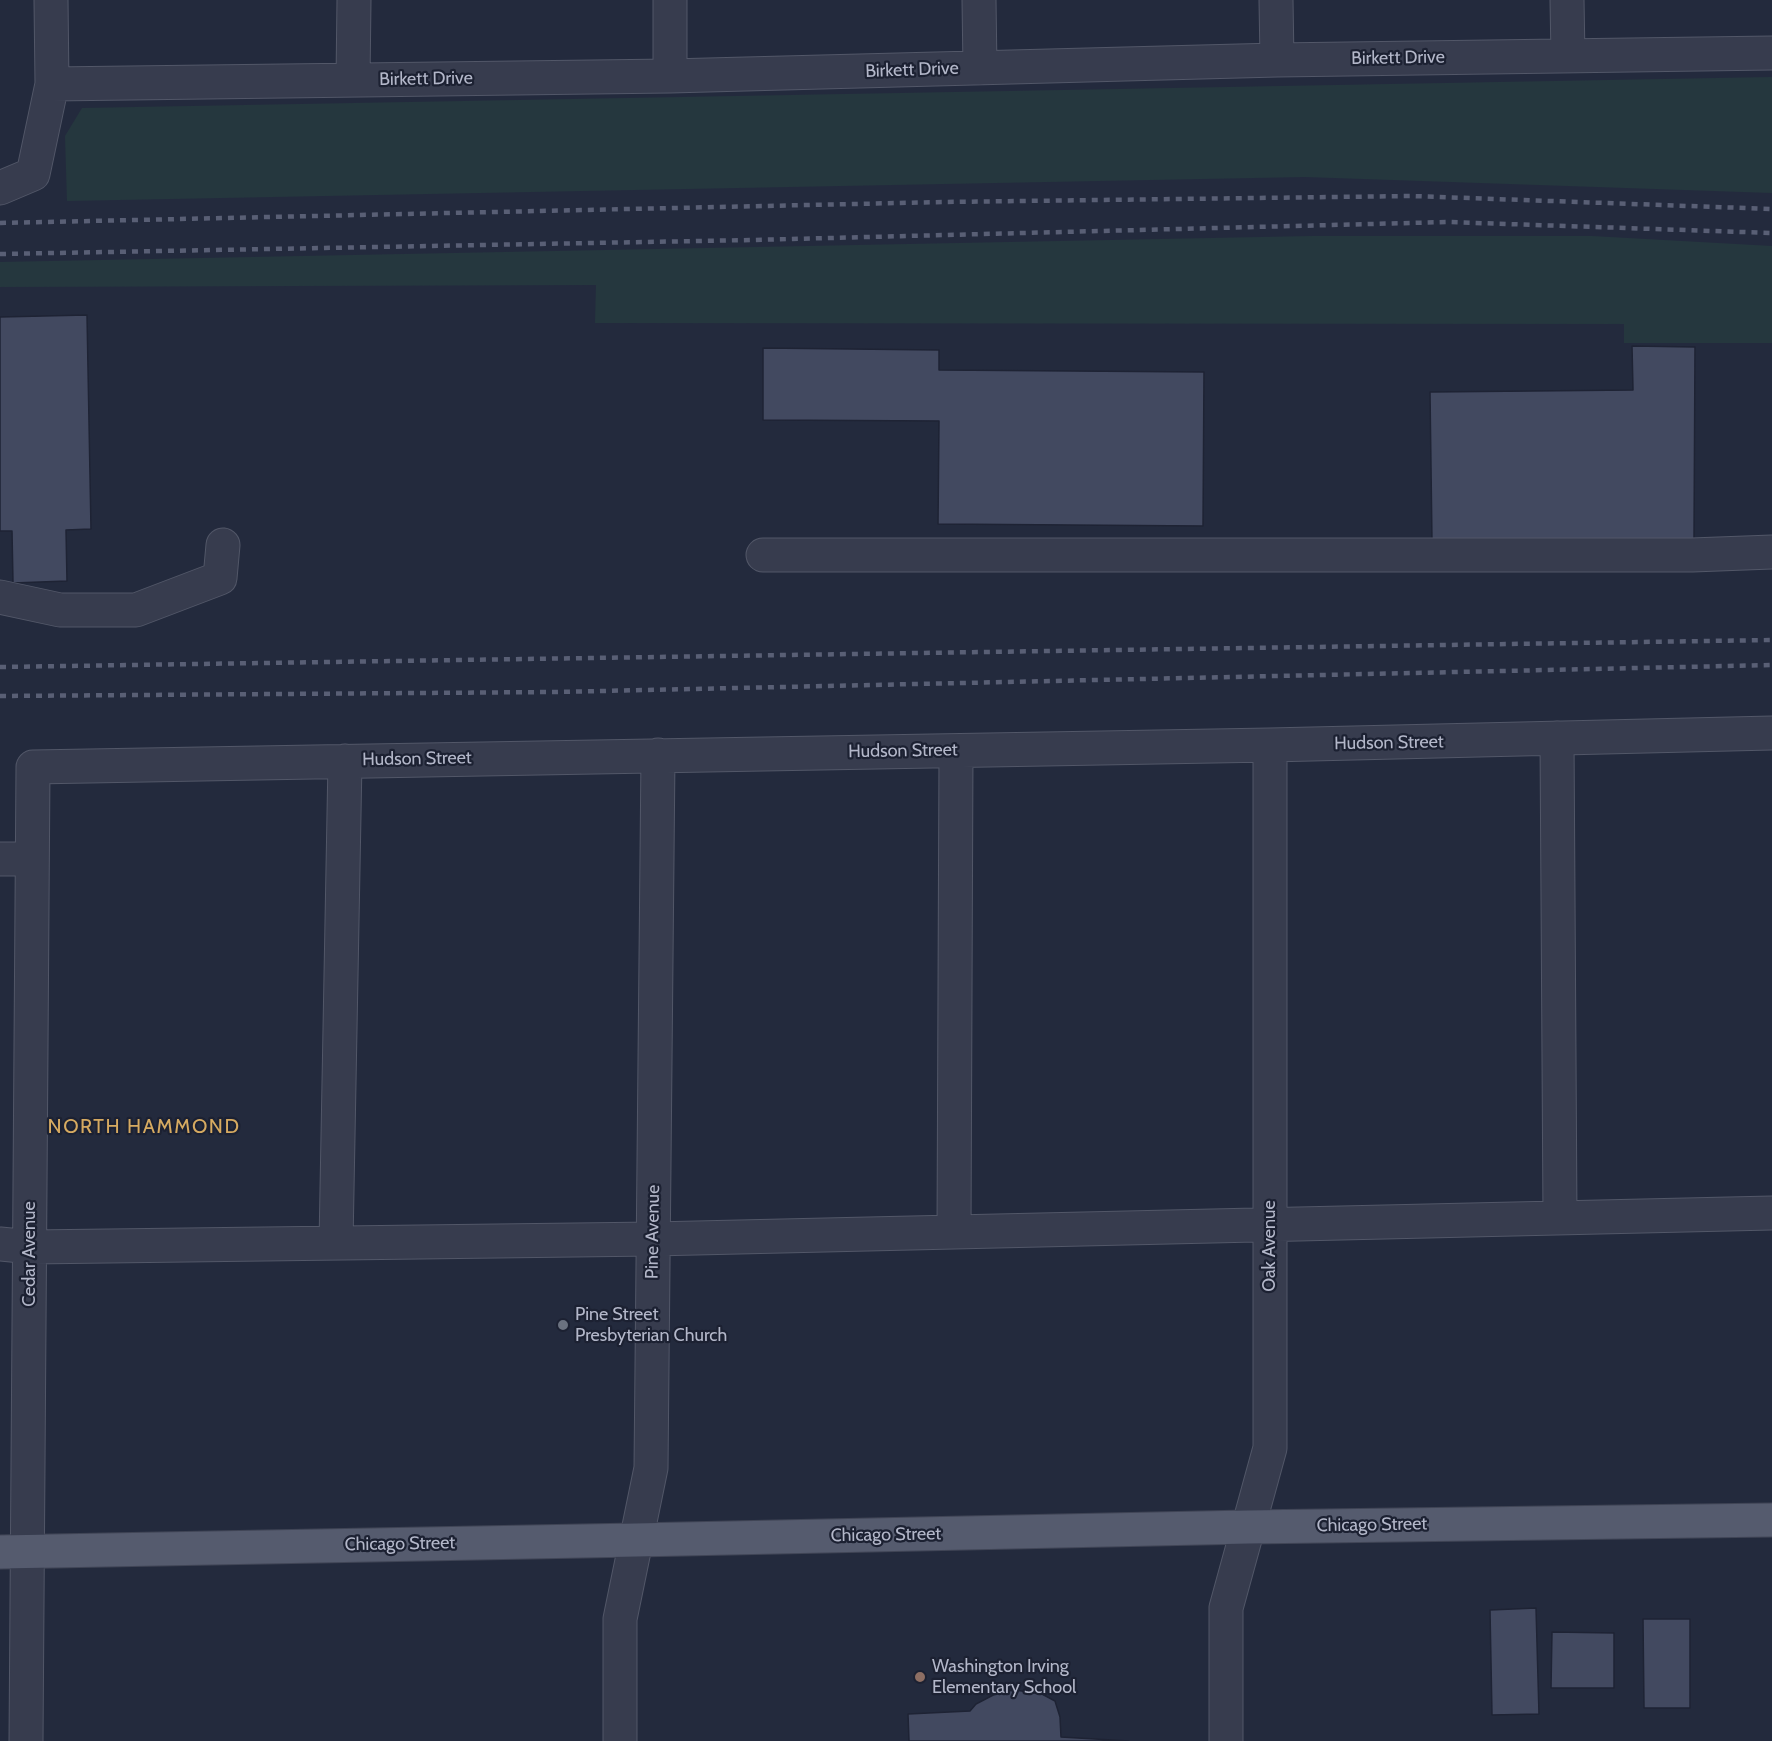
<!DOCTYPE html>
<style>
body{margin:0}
canvas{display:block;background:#232a3d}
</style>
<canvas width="1772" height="1741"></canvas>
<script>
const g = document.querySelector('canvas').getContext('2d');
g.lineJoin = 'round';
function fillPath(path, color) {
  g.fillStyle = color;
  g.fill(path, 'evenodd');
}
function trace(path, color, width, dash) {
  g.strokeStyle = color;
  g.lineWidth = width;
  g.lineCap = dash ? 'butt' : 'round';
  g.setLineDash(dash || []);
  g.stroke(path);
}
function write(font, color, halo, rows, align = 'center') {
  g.font = font + ' Cabin,sans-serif';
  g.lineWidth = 4.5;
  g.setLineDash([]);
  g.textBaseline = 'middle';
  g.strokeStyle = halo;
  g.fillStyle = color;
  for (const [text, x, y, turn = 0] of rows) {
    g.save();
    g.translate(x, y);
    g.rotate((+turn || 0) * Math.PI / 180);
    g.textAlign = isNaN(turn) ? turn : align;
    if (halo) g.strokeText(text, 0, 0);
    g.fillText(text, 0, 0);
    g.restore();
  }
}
const green = new Path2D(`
 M 1772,77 L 1772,193 L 1305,177 L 67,201 L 65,136 L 82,108 Z
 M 1312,236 L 1592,236 L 1772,246 L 1772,343 L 1624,343 L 1624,324 L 595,323 L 596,285 L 0,287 L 0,262 Z`);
const building = new Path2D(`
 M 87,315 L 91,529 L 66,530 L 67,581 L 13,583 L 12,531 L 0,531 L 0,317 Z
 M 1632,346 L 1695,347 L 1694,539 L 1432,542 L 1430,392 L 1633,390 Z
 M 763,348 L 939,350 L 939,370 L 1204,372 L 1203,526 L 938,524 L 939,421 L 763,420 Z
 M 1536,1608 L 1539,1714 L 1492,1715 L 1490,1610 Z
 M 1643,1619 L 1690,1619 L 1690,1708 L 1644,1708 Z
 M 1552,1632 L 1614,1633 L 1614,1688 L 1551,1688 Z
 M 1015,1690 L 1042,1694 L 1055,1701 L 1060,1717 L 1061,1737 L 1129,1741 L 909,1741 L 908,1714 L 970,1711 L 976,1704 L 999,1692 Z`);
const minor = new Path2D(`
 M 670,0 L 670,76
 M 979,0 L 980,68
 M 1276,0 L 1277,60
 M 1567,0 L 1568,56
 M 353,80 L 354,0
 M 52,84 L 670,76 L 1277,60 L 1772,53
 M 0,188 L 33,174 L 52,84 L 51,0
 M 763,555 L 1692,555 L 1772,552
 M 0,597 L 60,610 L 136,610 L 220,578 L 223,545
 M 1557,738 L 1560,1218
 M 0,859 L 32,859
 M 954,1232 L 956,751
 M 336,1243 L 345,761
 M 0,1244 L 31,1247 L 653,1239 L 1772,1213
 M 26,1741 L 33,767 L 1270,745 L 1772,733
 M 620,1741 L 620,1619 L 651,1468 L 658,755
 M 1226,1741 L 1226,1608 L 1270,1448 L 1270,745`);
const major = new Path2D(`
 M 0,1552 L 636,1540 L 1248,1527 L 1772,1520`);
const rail = new Path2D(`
 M 0,223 L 943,202 L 1412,196 L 1772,209
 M 0,254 L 752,240 L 1448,222 L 1772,233
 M 0,667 L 1772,640
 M 0,696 L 556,692 L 1772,665`);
const markers = [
 [563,1325,6,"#6b7280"],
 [920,1677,6,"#8d6e63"]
];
const streetNames = [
 ["Birkett Drive",1398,58,-1],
 ["Birkett Drive",912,70,-2],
 ["Birkett Drive",426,79,-1],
 ["Hudson Street",1389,743,-1],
 ["Hudson Street",903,751,-1],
 ["Hudson Street",417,759,-1],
 ["Pine Avenue",653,1232,-89],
 ["Oak Avenue",1270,1246,-90],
 ["Cedar Avenue",30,1254,-90],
 ["Chicago Street",1372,1525,-1],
 ["Chicago Street",886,1535,-1],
 ["Chicago Street",400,1544,-1]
];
const poiNames = [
 ["Pine Street",575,1315],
 ["Presbyterian Church",575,1336],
 ["Washington Irving",932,1667],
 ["Elementary School",932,1688]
];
const neighbourhoodNames = [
 ["NORTH HAMMOND",144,1127]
];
fillPath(green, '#25373e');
fillPath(building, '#424960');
trace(building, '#1e2334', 1.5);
trace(minor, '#525768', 35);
trace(major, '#404556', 35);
trace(minor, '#373c4e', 33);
trace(major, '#555b6e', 33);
trace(rail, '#595f75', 4.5, [6, 6]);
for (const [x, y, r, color] of markers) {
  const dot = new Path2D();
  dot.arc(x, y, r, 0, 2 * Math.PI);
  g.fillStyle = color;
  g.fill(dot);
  trace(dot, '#1c2132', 2);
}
write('18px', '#b3b7c9', '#1c2132', streetNames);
write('18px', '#b3b7c9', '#1c2132', poiNames, 'left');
g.letterSpacing = '1.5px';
write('20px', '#d6aa61', '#1c2132', neighbourhoodNames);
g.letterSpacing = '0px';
</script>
